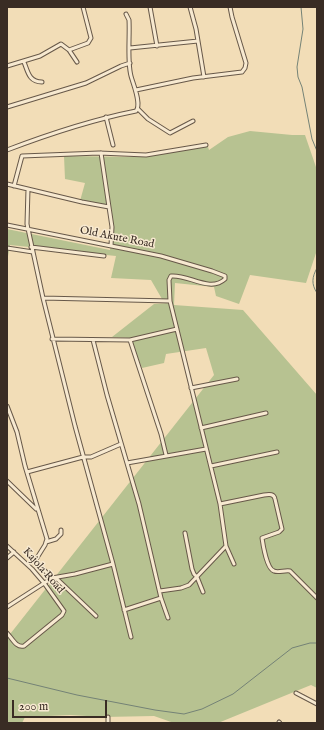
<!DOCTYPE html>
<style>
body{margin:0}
#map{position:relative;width:324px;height:730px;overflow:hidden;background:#f2ddb7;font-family:"IM FELL English",serif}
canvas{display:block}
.frame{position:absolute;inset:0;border:8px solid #392c24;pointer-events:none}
.scale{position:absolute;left:12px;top:700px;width:95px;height:18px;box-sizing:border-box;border:2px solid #392c24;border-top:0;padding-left:5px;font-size:12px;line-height:14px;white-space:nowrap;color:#392c24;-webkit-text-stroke:3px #f7e9d0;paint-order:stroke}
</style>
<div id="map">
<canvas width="324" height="730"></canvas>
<div class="frame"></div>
<div class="scale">200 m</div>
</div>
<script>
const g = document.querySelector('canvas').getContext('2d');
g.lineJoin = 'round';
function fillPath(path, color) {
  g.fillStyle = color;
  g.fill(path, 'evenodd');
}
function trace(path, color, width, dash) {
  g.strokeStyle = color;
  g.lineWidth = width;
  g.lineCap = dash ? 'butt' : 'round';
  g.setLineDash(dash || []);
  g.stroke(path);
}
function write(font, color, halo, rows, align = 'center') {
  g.font = font + ' "IM FELL English",serif';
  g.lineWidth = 3;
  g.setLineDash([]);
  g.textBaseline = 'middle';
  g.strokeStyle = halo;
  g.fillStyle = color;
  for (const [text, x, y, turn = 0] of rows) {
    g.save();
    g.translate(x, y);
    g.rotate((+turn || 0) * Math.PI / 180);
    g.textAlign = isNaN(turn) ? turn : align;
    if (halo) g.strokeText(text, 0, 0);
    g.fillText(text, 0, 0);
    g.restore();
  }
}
const green = new Path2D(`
 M 250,131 L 292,135 L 305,135 L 317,170 L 317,250 L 306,283 L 250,275 L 239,304 L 216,296 L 214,287 L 175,283 L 174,305 L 243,310 L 317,395 L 317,688 L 311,685 L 218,723 L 174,723 L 154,716 L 104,717 L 70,715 L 25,717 L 22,723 L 7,723 L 7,638 L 214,375 L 206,348 L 166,354 L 164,363 L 142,368 L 130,338 L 112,337 L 154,304 L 170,303 L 162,299 L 151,280 L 111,278 L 116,256 L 10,245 L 7,262 L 7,229 L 110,250 L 112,209 L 80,201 L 85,183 L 65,179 L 64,156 L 138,157 L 207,144 L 209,150 L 228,137 Z`);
const stream = new Path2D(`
 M 301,7 L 303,29 L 297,67 L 298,77 L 302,87 L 312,139 L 317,151
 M 317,268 C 312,277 311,284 317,293
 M 7,678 L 77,695 L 155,710 L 184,714 L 202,709 L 233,694 L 292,648 L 310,643 L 317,643`);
const street = new Path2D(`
 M 150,7 L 157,46
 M 190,7 L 196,29 L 204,77
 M 130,48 L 198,41
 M 69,50 L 88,43 L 91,38 L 83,7
 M 24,62 C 28,72 29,82 42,82
 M 7,66 L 40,56 L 61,44 L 69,50 L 77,62
 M 136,90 L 193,78 L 242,72 L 245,68 L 246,63 L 232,17 L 230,7
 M 7,107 L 86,83 L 121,66 L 130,63
 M 138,109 L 148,119 L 170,133 L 193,121
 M 106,117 L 113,145
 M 7,150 C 49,134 91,120 136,111 C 142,104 133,84 131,76 C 127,61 130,36 129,20 L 126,14
 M 101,153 L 109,207
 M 7,184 L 82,202 L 109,207 L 112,227 L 111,246
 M 14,186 L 22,156 L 99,153 L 146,155 L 206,145
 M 28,189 L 27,224 L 43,298 L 75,426 L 113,564 L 131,637
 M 7,225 L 161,256 L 212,271 L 225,276 L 225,279 C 210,293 188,274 171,276 L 169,280 L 170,301 L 220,504 L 226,546 L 189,585 L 181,588 L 160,591
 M 31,247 L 104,256
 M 7,248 L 33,252
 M 43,298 L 170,301
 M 52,339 L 130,340 L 177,329
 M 93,340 L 107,395 L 139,504 L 161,598 L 168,618
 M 130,340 L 161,434 L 166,455
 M 191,388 L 237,379
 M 7,406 L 17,432 L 25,466 L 47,539 L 45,545 L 35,561 L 52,578
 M 201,428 L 266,413
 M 127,463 L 206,449
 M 211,466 L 277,452
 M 27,472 L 83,457 L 91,457 L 121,444
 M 7,481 L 36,509
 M 220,504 L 264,495 C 270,494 274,494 275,499 L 282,529 L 279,532 L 262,538 C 263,545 267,569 274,571 C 278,573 285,570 290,571 L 317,598
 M 185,533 L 192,569 L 194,574 L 197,577 L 203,592
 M 46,542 L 56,539 L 61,534 L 61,530
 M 7,546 L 32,569 L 44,583 L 64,611 L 62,615 L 24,646 C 16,648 12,638 7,633
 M 226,546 L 234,564
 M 7,558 L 14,552
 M 56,578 L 96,616
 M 7,607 L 52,578 L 75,574 L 113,564
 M 124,610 L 161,598
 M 296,693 L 317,704
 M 279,722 L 280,723
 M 108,723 L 108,717`);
const streetNames = [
 ["Old Akute Road",117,238,11],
 ["Kajola Road",43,571,49]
];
fillPath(green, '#b7c291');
trace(stream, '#748276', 1);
trace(street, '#675849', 5);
trace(street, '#f7e9d0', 3);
write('11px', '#392c24', '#f7e9d0', streetNames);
</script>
